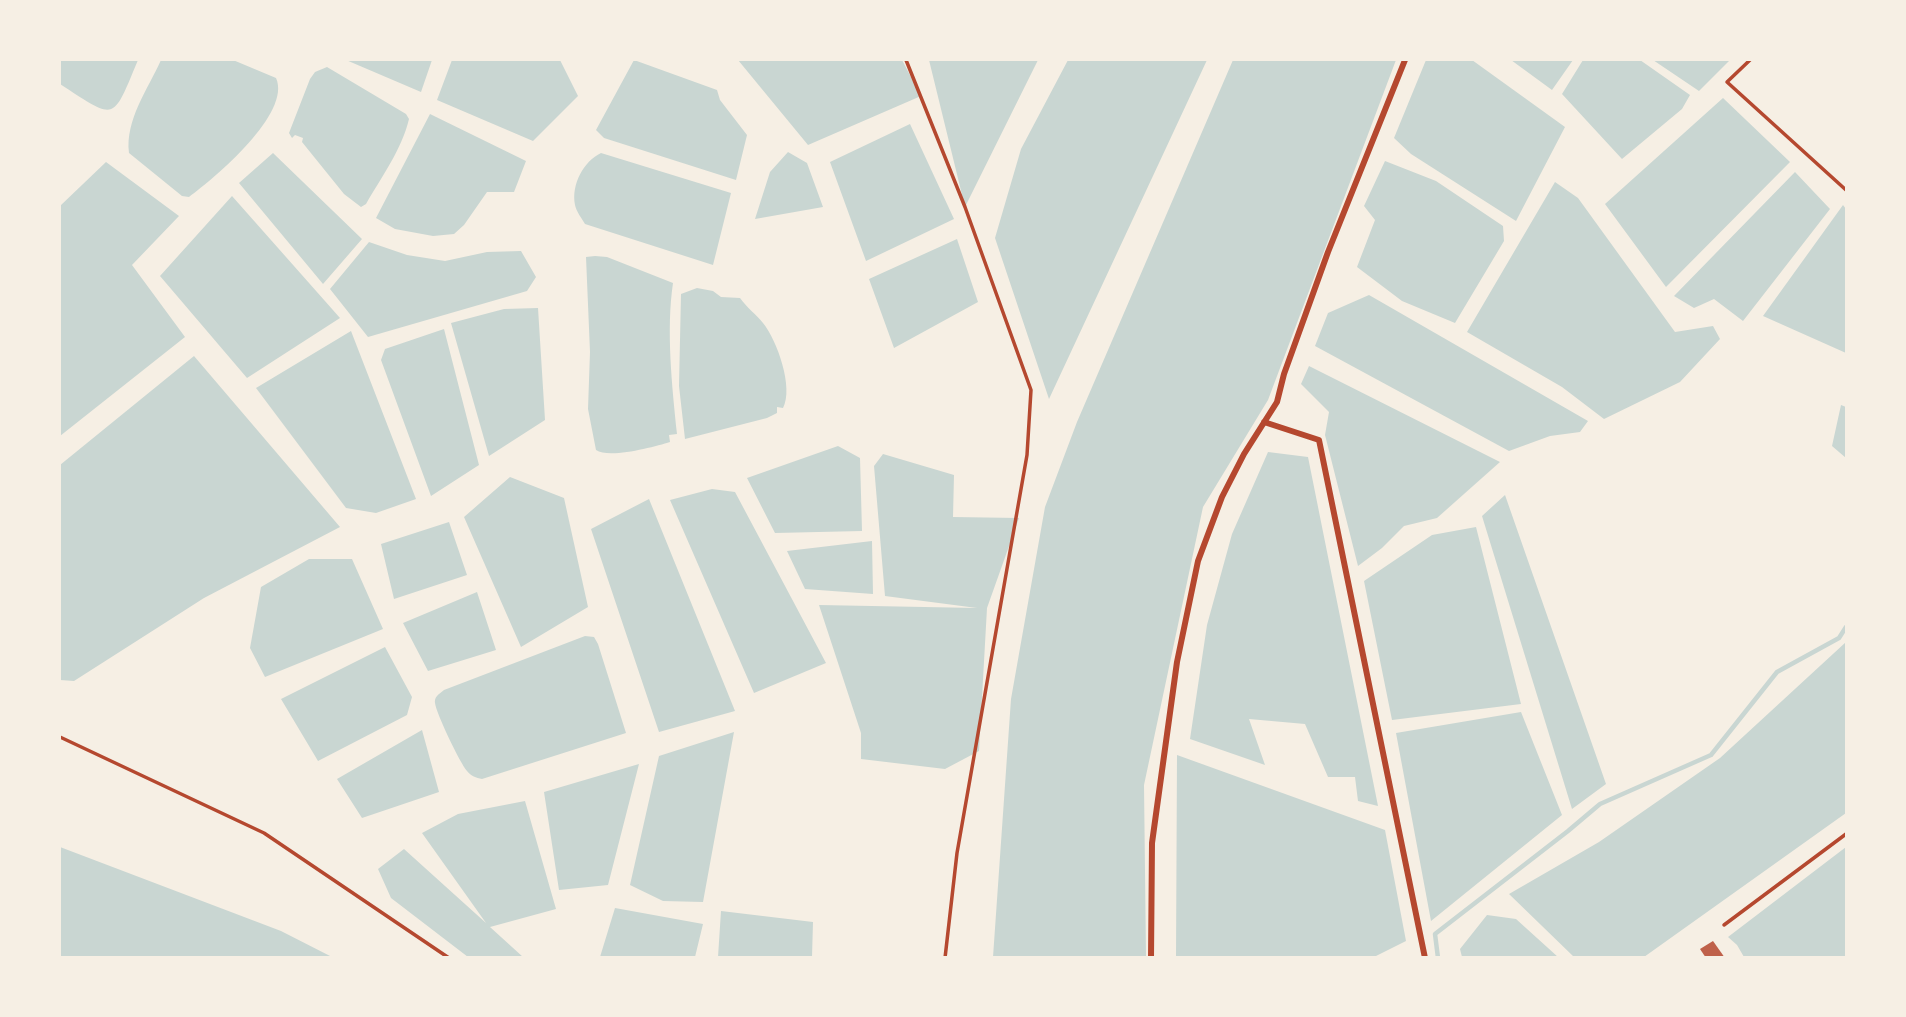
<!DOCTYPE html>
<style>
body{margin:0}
#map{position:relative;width:1906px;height:1017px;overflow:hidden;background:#f6efe4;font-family:"PT Serif",serif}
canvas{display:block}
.frame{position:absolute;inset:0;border:61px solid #f6efe4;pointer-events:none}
</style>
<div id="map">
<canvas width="1906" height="1017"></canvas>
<div class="frame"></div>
</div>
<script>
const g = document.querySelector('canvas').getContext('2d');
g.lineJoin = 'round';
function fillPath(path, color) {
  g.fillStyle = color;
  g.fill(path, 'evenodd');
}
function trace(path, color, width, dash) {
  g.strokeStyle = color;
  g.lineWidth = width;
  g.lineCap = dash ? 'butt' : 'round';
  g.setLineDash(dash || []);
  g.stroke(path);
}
const water = new Path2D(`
 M 60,60 L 138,60 C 112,122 117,121 60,84 Z
 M 161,60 L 233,60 L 276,78 C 292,113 215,178 189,197 L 182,196 L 129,153 C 125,120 148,89 161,60 Z
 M 346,60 L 432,60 L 421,92 Z
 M 452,60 L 560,60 L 578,96 L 533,141 L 437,100 Z
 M 634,60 L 717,90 L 720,100 L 747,135 L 736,180 L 604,138 L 596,130 Z
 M 738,60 L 902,60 L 921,96 L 808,145 Z
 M 929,60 L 1038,60 L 965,207 Z
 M 1068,60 L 1207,60 L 1049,399 L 995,238 L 1021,149 Z
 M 1233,60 L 1396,60 L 1268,400 L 1203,507 L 1144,785 L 1146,957 L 993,957 L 1011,699 L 1045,507 L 1077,422 Z
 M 1426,60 L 1472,60 L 1565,127 L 1516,221 L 1411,154 L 1394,138 Z
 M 1511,60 L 1573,60 L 1552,90 Z
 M 1583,60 L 1640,60 L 1690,95 L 1682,109 L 1622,159 L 1562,94 Z
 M 1653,60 L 1730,60 L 1699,91 Z
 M 327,67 L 406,114 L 409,119 C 402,149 381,178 366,204 L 361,207 L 344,194 L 302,142 L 303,138 L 295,135 L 292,138 L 289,133 L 310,79 L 315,72 Z
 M 1723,98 L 1790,162 L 1666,287 L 1605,204 Z
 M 430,114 L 526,161 L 514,192 L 487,192 L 464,225 L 454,234 L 433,236 L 395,229 L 376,218 Z
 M 910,124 L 954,219 L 866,261 L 830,162 Z
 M 788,152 L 807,163 L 823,207 L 755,219 L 770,172 Z
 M 273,153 L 362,239 L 323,284 L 239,183 Z
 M 601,153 L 731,193 L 713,265 L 585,224 C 582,219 576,211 575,205 C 571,184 584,161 601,153 Z
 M 1385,161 L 1436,181 L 1503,226 L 1504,241 L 1455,323 L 1402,301 L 1357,267 L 1375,220 L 1364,206 Z
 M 106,162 L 179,216 L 132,265 L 185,337 L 60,436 L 60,206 Z
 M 1795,172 L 1830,209 L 1743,321 L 1714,299 L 1694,308 L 1674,296 Z
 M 1555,182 L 1578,198 L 1675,332 L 1713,326 L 1720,339 L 1680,382 L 1604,419 L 1562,387 L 1467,332 Z
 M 232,196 L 340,318 L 247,378 L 160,276 Z
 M 1843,205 L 1846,209 L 1846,353 L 1763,316 Z
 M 957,239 L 978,302 L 894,348 L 869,279 Z
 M 369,242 L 407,255 L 445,261 L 487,252 L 521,251 L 536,277 L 527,291 L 368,337 L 330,289 Z
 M 595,256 L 607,257 L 673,283 C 666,330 672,386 677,434 L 669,435 L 670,442 C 654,447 609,459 596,450 L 588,409 L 590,352 L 586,257 Z
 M 697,288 L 713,291 L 721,297 L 740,298 C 747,308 756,314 763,323 C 777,340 794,388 783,408 L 777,407 L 777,413 L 767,418 L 685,439 L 679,386 L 681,294 Z
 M 1369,295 L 1588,421 L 1580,432 L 1550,436 L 1509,451 L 1315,346 L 1328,313 Z
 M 538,308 L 545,420 L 489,456 L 451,323 L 504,309 Z
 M 444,329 L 479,465 L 431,496 L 381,360 L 385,349 Z
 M 351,331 L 416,499 L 376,513 L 346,508 L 256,388 Z
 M 194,356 L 340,527 L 204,598 L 74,681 L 60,680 L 60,465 Z
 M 1309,366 L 1500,462 L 1437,518 L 1404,526 L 1382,548 L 1358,566 L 1325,435 L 1329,412 L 1301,384 Z
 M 1841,405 L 1846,407 L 1846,458 L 1832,446 Z
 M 838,446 L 860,458 L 862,531 L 775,533 L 747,478 Z
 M 1268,452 L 1308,457 L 1378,806 L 1358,801 L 1355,777 L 1328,777 L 1305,724 L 1249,719 L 1265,765 L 1190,739 L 1207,625 L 1232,534 Z
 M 883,454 L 954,475 L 953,517 L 1019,518 L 987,608 L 979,751 L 945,769 L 861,759 L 861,733 L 819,605 L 977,608 L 885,596 L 874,466 Z
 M 510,477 L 564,498 L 588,607 L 521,647 L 464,517 Z
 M 712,489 L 735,492 L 826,663 L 754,693 L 670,500 Z
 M 1505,495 L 1606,784 L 1572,809 L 1482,516 Z
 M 649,499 L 735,711 L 659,732 L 591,529 Z
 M 449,522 L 467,575 L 394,599 L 381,544 Z
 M 1476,527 L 1521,704 L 1392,720 L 1364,581 L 1432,535 Z
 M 872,541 L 873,594 L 805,589 L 787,551 Z
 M 309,559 L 352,559 L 383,629 L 265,677 L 250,648 L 261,587 Z
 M 477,592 L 496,650 L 428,671 L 403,623 Z
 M 585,636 L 594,637 L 598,644 L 626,733 L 482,779 C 476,778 471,776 467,771 C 460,763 436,713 435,703 C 434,697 439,694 444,690 Z
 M 1846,642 L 1846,813 L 1644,957 L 1574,957 L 1509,894 L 1599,842 L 1720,758 Z
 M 385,647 L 412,697 L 407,715 L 318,761 L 281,699 Z
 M 1521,712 L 1562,815 L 1431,921 L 1396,733 Z
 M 422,730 L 439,792 L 362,818 L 337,779 Z
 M 734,732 L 703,902 L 663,901 L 630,885 L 659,756 Z
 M 1177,755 L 1385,830 L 1406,941 L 1374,957 L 1176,957 Z
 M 639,764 L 608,885 L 559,890 L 544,792 Z
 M 525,801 L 556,909 L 490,927 L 523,957 L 468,957 L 391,898 L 378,869 L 404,849 L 486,923 L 422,833 L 458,814 Z
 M 60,847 L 281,931 L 332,957 L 60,957 Z
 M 1846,847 L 1846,957 L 1744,957 L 1737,945 L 1728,937 Z
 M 615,908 L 703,924 L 695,957 L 600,957 Z
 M 721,911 L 813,922 L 812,957 L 718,957 Z
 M 1487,915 L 1516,919 L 1558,957 L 1462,957 L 1460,949 Z`);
const stream = new Path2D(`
 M 1438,958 L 1435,934 L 1568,831 L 1600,804 L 1711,755 L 1777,672 L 1839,638 L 1846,627`);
const building = new Path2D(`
 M 1713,941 L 1725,958 L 1706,958 L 1700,949 Z`);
const service = new Path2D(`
 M 906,60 L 965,207 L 1031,390 L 1027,455 L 957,853 L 945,958
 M 1750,60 L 1727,82 L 1846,190
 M 60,737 L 264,833 L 449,958
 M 1724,925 L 1846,834`);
const minor = new Path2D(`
 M 1264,422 L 1319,440 L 1425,958
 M 1151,958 L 1152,843 L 1177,662 L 1198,561 L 1222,497 L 1244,454 L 1277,402 L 1284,374 L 1328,252 L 1405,60`);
fillPath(water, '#c9d6d2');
trace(stream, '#c9d6d2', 4.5);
fillPath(building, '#bf614a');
trace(service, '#b5482f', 3.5);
trace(minor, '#b5482f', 6);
</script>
